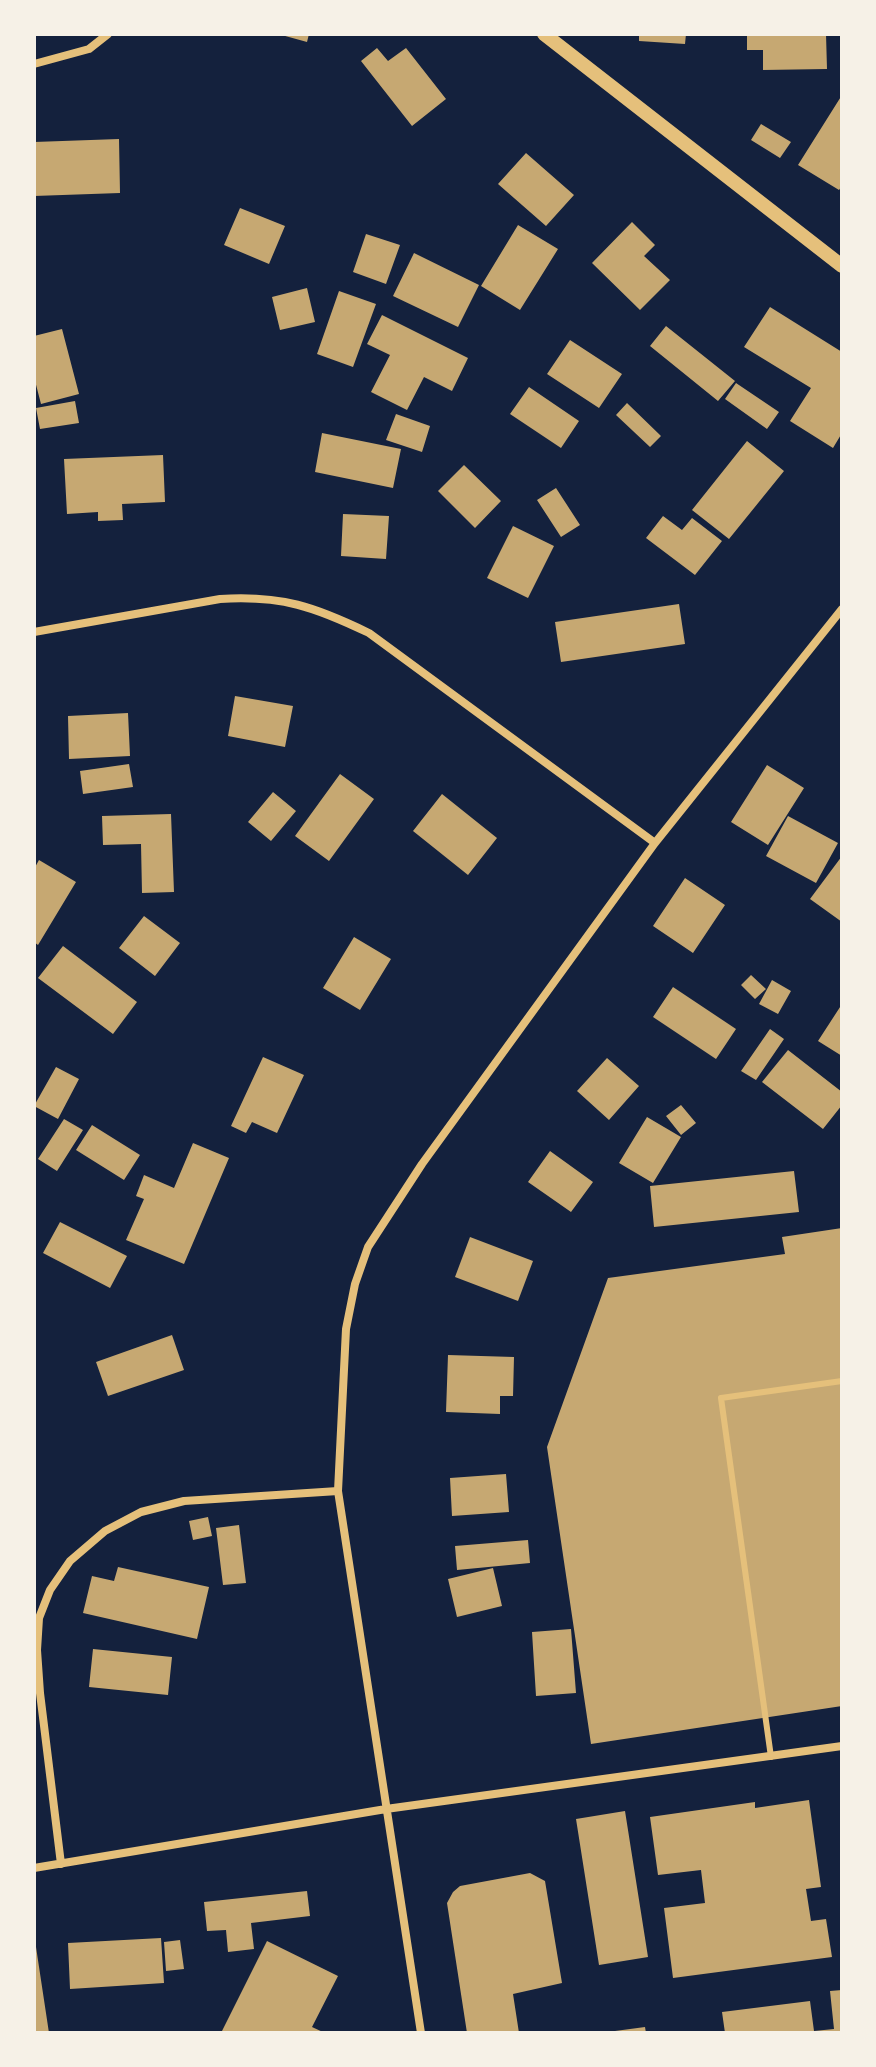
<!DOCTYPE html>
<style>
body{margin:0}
#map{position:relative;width:876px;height:2067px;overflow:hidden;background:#14213d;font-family:Cabin,sans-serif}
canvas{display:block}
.frame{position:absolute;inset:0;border:36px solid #f6f1e7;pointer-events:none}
</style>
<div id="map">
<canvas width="876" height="2067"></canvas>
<div class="frame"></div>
</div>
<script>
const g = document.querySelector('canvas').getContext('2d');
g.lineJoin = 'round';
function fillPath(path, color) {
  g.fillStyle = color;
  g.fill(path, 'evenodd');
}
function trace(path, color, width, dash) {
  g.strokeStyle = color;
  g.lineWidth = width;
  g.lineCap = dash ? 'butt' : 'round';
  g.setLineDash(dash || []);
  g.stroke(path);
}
const building = new Path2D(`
 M 278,34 L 309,34 L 307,42 Z
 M 639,34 L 686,34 L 685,44 L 639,41 Z
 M 747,34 L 826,34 L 827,69 L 763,70 L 763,50 L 747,50 Z
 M 377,48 L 388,61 L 406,48 L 446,99 L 412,126 L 361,61 Z
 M 842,95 L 842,186 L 839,190 L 798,165 Z
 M 761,124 L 791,142 L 780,158 L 751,140 Z
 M 119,139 L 120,193 L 34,196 L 34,142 Z
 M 526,153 L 574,195 L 546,226 L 498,184 Z
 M 240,208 L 285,226 L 269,264 L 224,245 Z
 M 632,222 L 655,245 L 644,256 L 670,280 L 640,310 L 592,263 Z
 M 518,225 L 558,249 L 520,310 L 481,286 Z
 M 366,234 L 400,245 L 386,284 L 353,272 Z
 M 414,253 L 479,285 L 458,327 L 393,296 Z
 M 307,288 L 315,322 L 280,330 L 272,297 Z
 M 339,291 L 376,304 L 353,367 L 317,354 Z
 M 770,307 L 842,352 L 842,433 L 833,448 L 790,421 L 811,388 L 744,347 Z
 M 382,315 L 468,358 L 452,391 L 424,377 L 407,410 L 371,392 L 390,355 L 367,344 Z
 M 666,326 L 735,381 L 718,401 L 650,346 Z
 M 62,329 L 79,394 L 41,404 L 34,377 L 34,336 Z
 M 570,340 L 622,374 L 599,408 L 547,374 Z
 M 736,383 L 779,412 L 767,429 L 725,399 Z
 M 529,387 L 579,421 L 561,448 L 510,414 Z
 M 75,401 L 79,423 L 40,429 L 36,408 Z
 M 627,403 L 661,436 L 650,447 L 616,415 Z
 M 396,414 L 430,426 L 422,452 L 386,440 Z
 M 322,433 L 401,449 L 393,488 L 315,472 Z
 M 747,441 L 784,471 L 729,539 L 692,510 Z
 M 163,455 L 165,502 L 122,504 L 123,520 L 98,521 L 98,512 L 67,514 L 64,459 Z
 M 464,465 L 501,501 L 475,528 L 438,491 Z
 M 556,488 L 580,525 L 561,537 L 537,500 Z
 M 343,514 L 389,516 L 386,559 L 341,556 Z
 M 663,516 L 682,530 L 692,518 L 722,541 L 695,575 L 646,538 Z
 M 513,526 L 554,546 L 528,598 L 487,578 Z
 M 679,604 L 685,644 L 561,662 L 555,622 Z
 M 235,696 L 293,706 L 285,747 L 228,736 Z
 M 128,713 L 130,756 L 69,759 L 68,716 Z
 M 129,764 L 133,787 L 83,794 L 80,771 Z
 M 767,765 L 804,788 L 768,845 L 731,822 Z
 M 340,774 L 374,799 L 329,861 L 295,836 Z
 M 273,792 L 296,811 L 271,841 L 248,822 Z
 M 442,794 L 497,838 L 468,875 L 413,831 Z
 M 171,814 L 174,892 L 142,893 L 141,844 L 103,845 L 102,816 Z
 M 788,816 L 838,843 L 816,883 L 766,856 Z
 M 842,856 L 842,922 L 810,899 Z
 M 39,860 L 76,882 L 38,945 L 34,942 L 34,869 Z
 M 685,878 L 725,905 L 693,953 L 653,926 Z
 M 144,916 L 180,943 L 155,976 L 119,948 Z
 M 354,937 L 391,959 L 360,1010 L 323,988 Z
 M 63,946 L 137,1002 L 113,1034 L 38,978 Z
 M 751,975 L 766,989 L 755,999 L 741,985 Z
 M 772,980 L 791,991 L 778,1014 L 759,1004 Z
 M 673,987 L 736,1029 L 716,1059 L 653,1017 Z
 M 842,1004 L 842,1056 L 818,1041 Z
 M 770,1029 L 784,1039 L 756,1080 L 741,1071 Z
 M 788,1050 L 842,1092 L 842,1105 L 823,1129 L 762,1082 Z
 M 263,1057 L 304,1075 L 277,1133 L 252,1122 L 246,1133 L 231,1126 Z
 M 607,1058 L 639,1086 L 609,1120 L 577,1091 Z
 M 56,1067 L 79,1079 L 58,1119 L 34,1106 Z
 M 681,1105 L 696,1123 L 681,1135 L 666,1116 Z
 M 647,1117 L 681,1137 L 653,1183 L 619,1163 Z
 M 64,1119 L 83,1130 L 57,1171 L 38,1159 Z
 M 92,1125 L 140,1155 L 124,1180 L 76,1150 Z
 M 193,1143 L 229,1158 L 184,1264 L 126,1240 L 144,1199 L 136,1196 L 144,1175 L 174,1188 Z
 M 550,1151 L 593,1182 L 571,1212 L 528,1182 Z
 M 794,1171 L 799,1212 L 654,1227 L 650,1186 Z
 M 60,1222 L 127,1256 L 110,1288 L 43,1253 Z
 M 842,1228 L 842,1706 L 591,1744 L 547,1447 L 608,1278 L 785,1254 L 782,1237 Z
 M 470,1237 L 533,1261 L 518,1301 L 455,1277 Z
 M 172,1335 L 184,1370 L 108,1396 L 96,1362 Z
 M 448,1355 L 514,1357 L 513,1396 L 500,1396 L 500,1414 L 446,1412 Z
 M 506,1474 L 509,1512 L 452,1516 L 450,1478 Z
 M 208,1517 L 212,1536 L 193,1540 L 189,1521 Z
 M 239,1525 L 246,1583 L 223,1585 L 216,1528 Z
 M 528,1540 L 530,1563 L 457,1570 L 455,1546 Z
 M 118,1567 L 209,1587 L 197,1639 L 83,1613 L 92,1576 L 114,1581 Z
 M 493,1568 L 502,1606 L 457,1617 L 448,1579 Z
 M 571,1629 L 576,1693 L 536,1696 L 532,1632 Z
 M 93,1649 L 172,1657 L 168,1695 L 89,1687 Z
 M 809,1800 L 821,1887 L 806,1889 L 811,1921 L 826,1919 L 832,1957 L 673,1978 L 664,1908 L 705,1903 L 701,1870 L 658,1875 L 650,1817 L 755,1802 L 755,1808 Z
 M 625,1811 L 648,1957 L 599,1965 L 576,1819 Z
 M 530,1873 L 545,1881 L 562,1983 L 513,1994 L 519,2033 L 467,2033 L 447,1903 L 453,1892 L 460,1886 Z
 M 307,1891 L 310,1916 L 251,1923 L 254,1949 L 228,1952 L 226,1930 L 207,1931 L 204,1902 Z
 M 161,1938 L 164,1983 L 70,1989 L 68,1943 Z
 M 180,1940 L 184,1969 L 166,1971 L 164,1942 Z
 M 267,1941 L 338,1976 L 312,2027 L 325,2033 L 221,2033 Z
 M 34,1947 L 36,1947 L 49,2033 L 34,2033 Z
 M 842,1990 L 842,2033 L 725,2033 L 722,2012 L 810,2001 L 814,2031 L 834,2029 L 830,1991 Z
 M 645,2027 L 646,2033 L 616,2033 L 615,2031 Z`);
const service = new Path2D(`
 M 771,1757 L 721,1398 L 842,1381`);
const minor = new Path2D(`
 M 34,64 L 89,49 L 108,34
 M 34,632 L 220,599 C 282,595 315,607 369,633 L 655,843
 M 61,1864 L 40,1693 L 37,1650 L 39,1618 L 50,1590 L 70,1561 L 105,1531 L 141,1512 L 184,1501 L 338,1491
 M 34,1868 L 386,1809 L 842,1746
 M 421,2033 L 338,1491 L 346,1329 L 355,1284 L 368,1247 L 422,1164 L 655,843 L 842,609`);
const tertiary = new Path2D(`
 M 544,34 L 842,266`);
fillPath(building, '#c6a872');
trace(service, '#e5c07b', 6);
trace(minor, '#e5c07b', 8);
trace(tertiary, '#e5c07b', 14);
</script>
